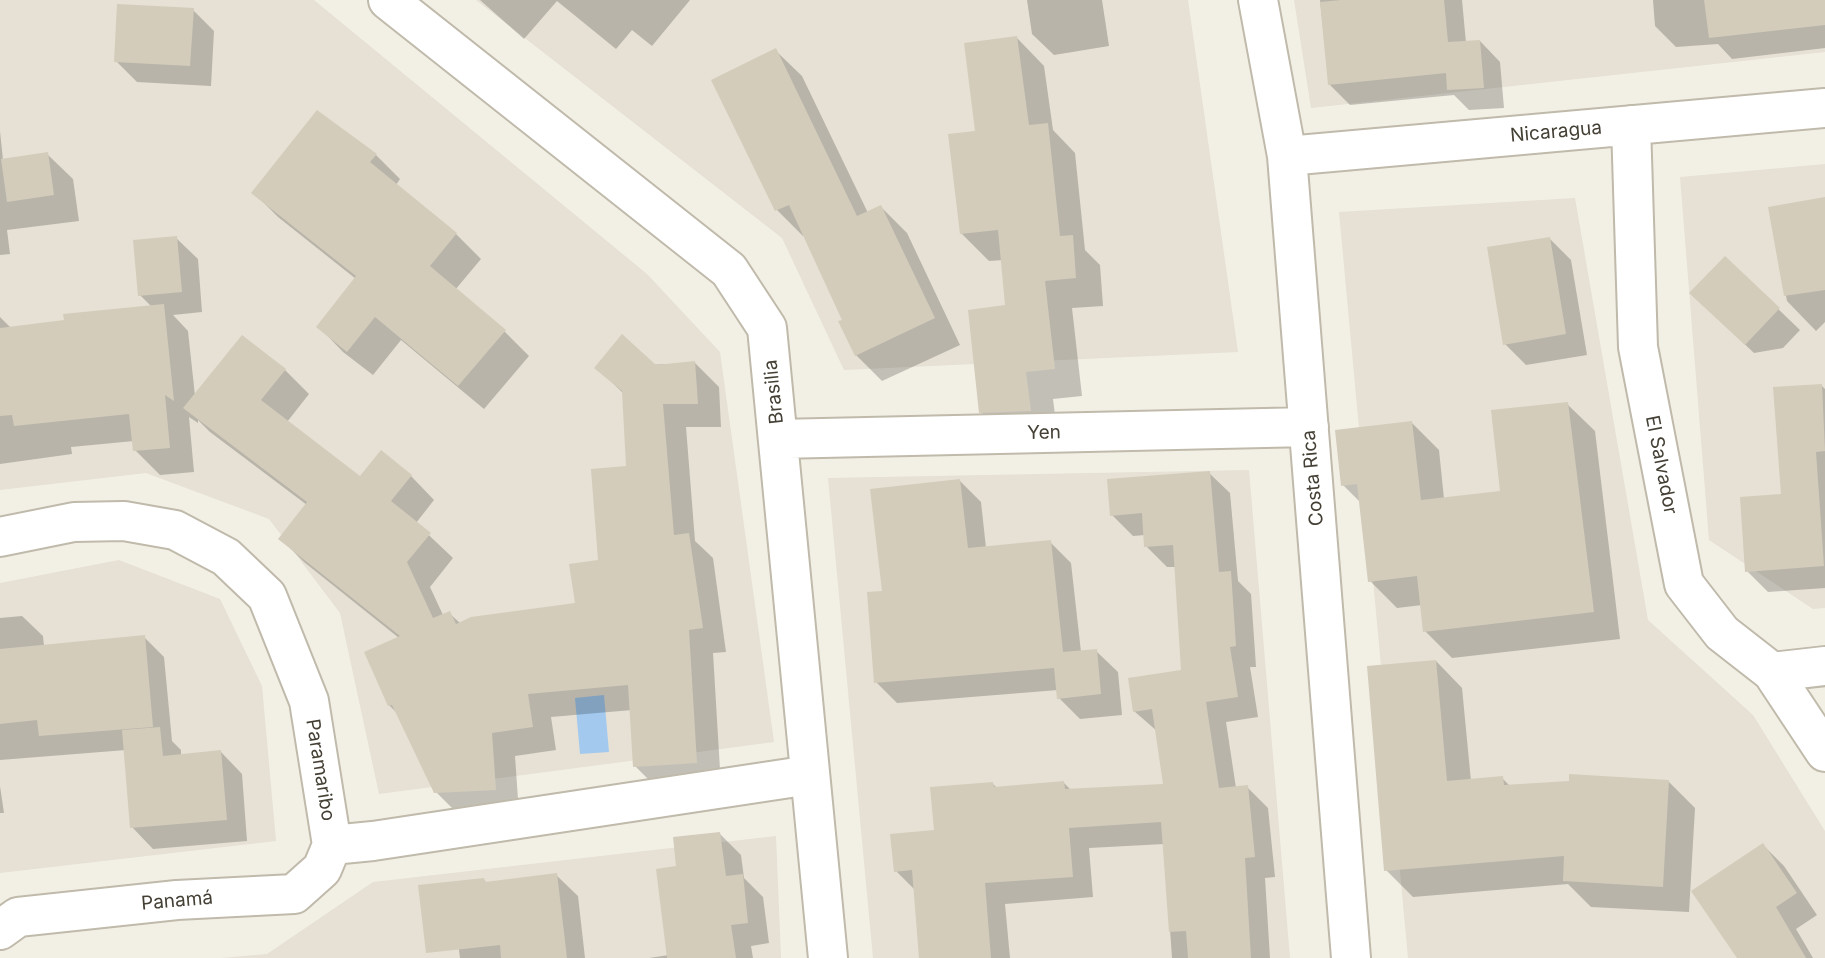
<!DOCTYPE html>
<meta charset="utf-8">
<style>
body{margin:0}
canvas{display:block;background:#f2efe5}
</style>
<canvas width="1825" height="958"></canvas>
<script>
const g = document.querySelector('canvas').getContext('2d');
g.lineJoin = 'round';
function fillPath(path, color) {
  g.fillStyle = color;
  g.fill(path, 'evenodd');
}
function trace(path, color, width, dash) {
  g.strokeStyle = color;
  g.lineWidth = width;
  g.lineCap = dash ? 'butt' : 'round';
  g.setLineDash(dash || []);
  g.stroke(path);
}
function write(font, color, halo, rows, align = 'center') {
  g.font = font + ' Inter,sans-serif';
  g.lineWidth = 6;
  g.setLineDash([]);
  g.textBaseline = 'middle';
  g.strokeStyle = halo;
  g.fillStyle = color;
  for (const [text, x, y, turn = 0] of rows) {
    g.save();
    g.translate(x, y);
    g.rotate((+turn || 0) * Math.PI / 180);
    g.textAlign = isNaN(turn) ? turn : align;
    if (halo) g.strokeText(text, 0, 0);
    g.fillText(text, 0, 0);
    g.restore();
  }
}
const residential = new Path2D(`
 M 0,0 L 314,0 L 647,274 L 720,352 L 774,742 L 379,794 L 340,613 L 269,519 L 146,473 L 0,490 Z
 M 476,0 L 1188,0 L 1238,352 L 844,370 L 782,238 Z
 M 1294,0 L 1825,0 L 1825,52 L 1311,108 Z
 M 1825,164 L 1825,608 L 1813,609 L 1709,540 L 1680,177 Z
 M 1575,198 L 1648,620 L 1753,715 L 1825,831 L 1825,958 L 1408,958 L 1339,212 Z
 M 1249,470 L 1290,958 L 873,958 L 828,478 Z
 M 119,560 L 220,599 L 262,686 L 276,841 L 0,873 L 0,583 Z
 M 776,836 L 781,958 L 221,958 L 267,954 L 373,882 Z`);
const water = new Path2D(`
 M 604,695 L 609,752 L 580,754 L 575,698 Z`);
const shadow = new Path2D(`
 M 480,0 L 690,0 L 652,46 L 632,30 L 616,49 L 557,1 L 524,39 Z
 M 1027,0 L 1102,0 L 1109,46 L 1054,55 L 1032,34 Z
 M 1320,0 L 1462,0 L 1466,43 L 1480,41 L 1500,62 L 1504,108 L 1469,110 L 1454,95 L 1350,105 L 1329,84 Z
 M 1653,0 L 1825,0 L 1825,48 L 1732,59 L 1718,44 L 1676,47 L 1655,26 Z
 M 193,10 L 214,31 L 211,86 L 137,82 L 116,61 Z
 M 1017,38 L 1044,66 L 1053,130 L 1075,153 L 1085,250 L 1100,265 L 1103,306 L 1072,308 L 1082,396 L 1053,399 L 1058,439 L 1009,440 L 981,412 L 1007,307 L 1003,260 L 989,261 L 961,233 L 977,132 Z
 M 776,51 L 802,76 L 868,213 L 881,207 L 907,233 L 960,345 L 882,381 L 856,355 L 844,320 L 804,235 L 803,236 L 777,210 Z
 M 0,131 L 3,160 L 47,154 L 73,179 L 79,221 L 7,230 L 10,254 L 0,255 Z
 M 376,155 L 400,179 L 396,185 L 456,234 L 481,259 L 455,290 L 504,331 L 529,356 L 484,409 L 401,340 L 373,375 L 343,352 L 319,327 L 356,279 L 278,217 L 254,193 Z
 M 1825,199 L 1825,322 L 1816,331 L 1787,301 L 1770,209 Z
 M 176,238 L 198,259 L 202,312 L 173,315 L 188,331 L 195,396 L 285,370 L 309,394 L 287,422 L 360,478 L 411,476 L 434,500 L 416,523 L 453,558 L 430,587 L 443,615 L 449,613 L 461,624 L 576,604 L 600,561 L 628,468 L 624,394 L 596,367 L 695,363 L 719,387 L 721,427 L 686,427 L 695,541 L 713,558 L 726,652 L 713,653 L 721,786 L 659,790 L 635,766 L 632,710 L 551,717 L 556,750 L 515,756 L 519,813 L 460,816 L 436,792 L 398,714 L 389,705 L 399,638 L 304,562 L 280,538 L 307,505 L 210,432 L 198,420 L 198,423 L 189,417 L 194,472 L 160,475 L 135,450 L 134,441 L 71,447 L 72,454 L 0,464 L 0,317 L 12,329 L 152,307 L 140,295 Z
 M 1549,238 L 1571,260 L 1587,355 L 1526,365 L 1505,344 Z
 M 1725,258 L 1800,330 L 1783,348 L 1754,353 L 1713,314 Z
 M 1821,385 L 1825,389 L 1825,588 L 1768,592 L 1747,571 L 1783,496 Z
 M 1567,404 L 1595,431 L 1620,639 L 1452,658 L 1425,631 L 1422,605 L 1397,608 L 1370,581 L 1361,503 L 1343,485 L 1412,423 L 1439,450 L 1444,499 L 1502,492 Z
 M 1209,473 L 1230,493 L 1238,581 L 1251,594 L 1256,667 L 1250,667 L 1258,717 L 1226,722 L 1236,788 L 1247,787 L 1268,808 L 1275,877 L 1265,878 L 1270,958 L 1172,958 L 1164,844 L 1089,848 L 1093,897 L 1005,904 L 1010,958 L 921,958 L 915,890 L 896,871 L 992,783 L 998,789 L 1064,783 L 1071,790 L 1165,785 L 1157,731 L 1134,711 L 1183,672 L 1176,567 L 1167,567 L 1146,546 L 1145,535 L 1133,536 L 1112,515 Z
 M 960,481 L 981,502 L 986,548 L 1050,542 L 1071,563 L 1081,652 L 1096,651 L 1118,672 L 1122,715 L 1080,719 L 1059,698 L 1058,690 L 897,703 L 876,682 L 884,593 Z
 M 22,616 L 43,636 L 44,646 L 144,637 L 164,657 L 172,741 L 181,750 L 181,756 L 221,752 L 242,774 L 247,841 L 153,849 L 132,827 L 126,750 L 0,760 L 0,618 Z
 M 1436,661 L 1462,688 L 1471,781 L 1502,778 L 1510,786 L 1669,782 L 1695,808 L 1689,912 L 1591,907 L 1568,884 L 1413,897 L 1386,870 Z
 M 0,786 L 4,813 L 0,813 Z
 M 720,834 L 741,855 L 744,878 L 763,897 L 769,943 L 751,946 L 753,958 L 649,958 L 669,955 Z
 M 1763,845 L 1784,866 L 1817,915 L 1796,929 L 1813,958 L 1739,958 Z
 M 556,875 L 578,896 L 585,958 L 460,958 L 450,883 L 484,880 L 487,883 Z`);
const building = new Path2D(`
 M 1341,0 L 1444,0 L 1448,42 L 1480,40 L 1484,88 L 1447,90 L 1446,73 L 1328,85 L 1320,2 Z
 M 1704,0 L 1825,0 L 1825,25 L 1709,38 Z
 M 117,4 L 194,8 L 190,66 L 114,62 Z
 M 1017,36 L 1029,125 L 1048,123 L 1060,236 L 1073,235 L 1076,278 L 1045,281 L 1055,369 L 1026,372 L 1031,411 L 979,413 L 968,310 L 1005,305 L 998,230 L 960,234 L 948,134 L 975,131 L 964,43 Z
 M 776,48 L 857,216 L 881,205 L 935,318 L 855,356 L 838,321 L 842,320 L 789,205 L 775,211 L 711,80 Z
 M 317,110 L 377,154 L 370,162 L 457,233 L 430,266 L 506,330 L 458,386 L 375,317 L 347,352 L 316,327 L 356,276 L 251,193 Z
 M 48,152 L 54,195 L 7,202 L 1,159 Z
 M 1825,197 L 1825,290 L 1784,296 L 1768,207 Z
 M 177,236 L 182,292 L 138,296 L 133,240 Z
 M 1550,237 L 1566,334 L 1503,345 L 1487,247 Z
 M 1725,256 L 1780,308 L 1745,345 L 1689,293 Z
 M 164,304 L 174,401 L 165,395 L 170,448 L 133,451 L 129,414 L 14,426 L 12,415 L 0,416 L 0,328 L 64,320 L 63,314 Z
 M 622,334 L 656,365 L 695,361 L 698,404 L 663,404 L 674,535 L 689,533 L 703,628 L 689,630 L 697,763 L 633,767 L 628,685 L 528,694 L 533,727 L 492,733 L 496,790 L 434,793 L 392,705 L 388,706 L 364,652 L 400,636 L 278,539 L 307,502 L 183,408 L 242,335 L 286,369 L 261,400 L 360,476 L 381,450 L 412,475 L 391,501 L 431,533 L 407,562 L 433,618 L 450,611 L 456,624 L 471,617 L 575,603 L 569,564 L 598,560 L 591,469 L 626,466 L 622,391 L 594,368 Z
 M 1822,384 L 1825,451 L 1816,452 L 1824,566 L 1745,572 L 1740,497 L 1781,494 L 1773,387 Z
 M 1568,402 L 1594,612 L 1423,632 L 1417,576 L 1368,582 L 1357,484 L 1341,486 L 1335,430 L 1412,421 L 1421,500 L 1500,491 L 1491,410 Z
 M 1210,471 L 1219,572 L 1231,571 L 1236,646 L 1230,647 L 1238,697 L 1206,702 L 1219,788 L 1248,785 L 1255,857 L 1245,858 L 1251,958 L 1188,958 L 1186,931 L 1169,932 L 1161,822 L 1069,828 L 1073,877 L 985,883 L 991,958 L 919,958 L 912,870 L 894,872 L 890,834 L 934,830 L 930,787 L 993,782 L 994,787 L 1064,781 L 1065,789 L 1163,784 L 1152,709 L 1133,712 L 1128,678 L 1181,670 L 1173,545 L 1144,547 L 1142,513 L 1110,516 L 1107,479 Z
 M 960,479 L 968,548 L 1051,540 L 1063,652 L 1097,649 L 1101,694 L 1057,699 L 1054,668 L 874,683 L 867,592 L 882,591 L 870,489 Z
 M 145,635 L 153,727 L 39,736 L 37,720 L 0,724 L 0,649 Z
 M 1436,660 L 1447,781 L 1503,776 L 1504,785 L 1569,781 L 1569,774 L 1669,780 L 1663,887 L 1563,881 L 1564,856 L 1384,871 L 1367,666 Z
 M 160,727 L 163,756 L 221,750 L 227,820 L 130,828 L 122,730 Z
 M 720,832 L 726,876 L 743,874 L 748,923 L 731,925 L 736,958 L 667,958 L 656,869 L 676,866 L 673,837 Z
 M 1763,843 L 1797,893 L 1776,907 L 1806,958 L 1737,958 L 1691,891 Z
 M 557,873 L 567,958 L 501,958 L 500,945 L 426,953 L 418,885 L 484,878 L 485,882 Z`);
const street = new Path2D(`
 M 388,0 L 729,270 L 767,328 L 828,958
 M 1258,0 L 1287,156 L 1351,958
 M 1631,125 L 1638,347 L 1684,584 L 1722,633 L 1772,672 L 1825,752
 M 1287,156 L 1825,108
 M 778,439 L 1309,427
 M 0,537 L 74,522 L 124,521 L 175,530 L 226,557 L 267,596 L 309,701 L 332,845 L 373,841 L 810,775
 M 1772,672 L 1825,666
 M 0,930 L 18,917 L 177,900 L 294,894 L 322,869 L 332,845`);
const streetNames = [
 ["Nicaragua",1556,132,-5],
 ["Brasilia",774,392,-96],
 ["Yen",1044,433,-1],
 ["El Salvador",1661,465,79],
 ["Costa Rica",1313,478,-95],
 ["Paramaribo",320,770,81],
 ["Panamá",177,901,-5]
];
fillPath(residential, '#e6e1d4');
fillPath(water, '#a3caee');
fillPath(shadow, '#0003');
fillPath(building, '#d3ccbb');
trace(street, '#c0baab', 42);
trace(street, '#fff', 38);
write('19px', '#454035', '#fff', streetNames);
</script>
